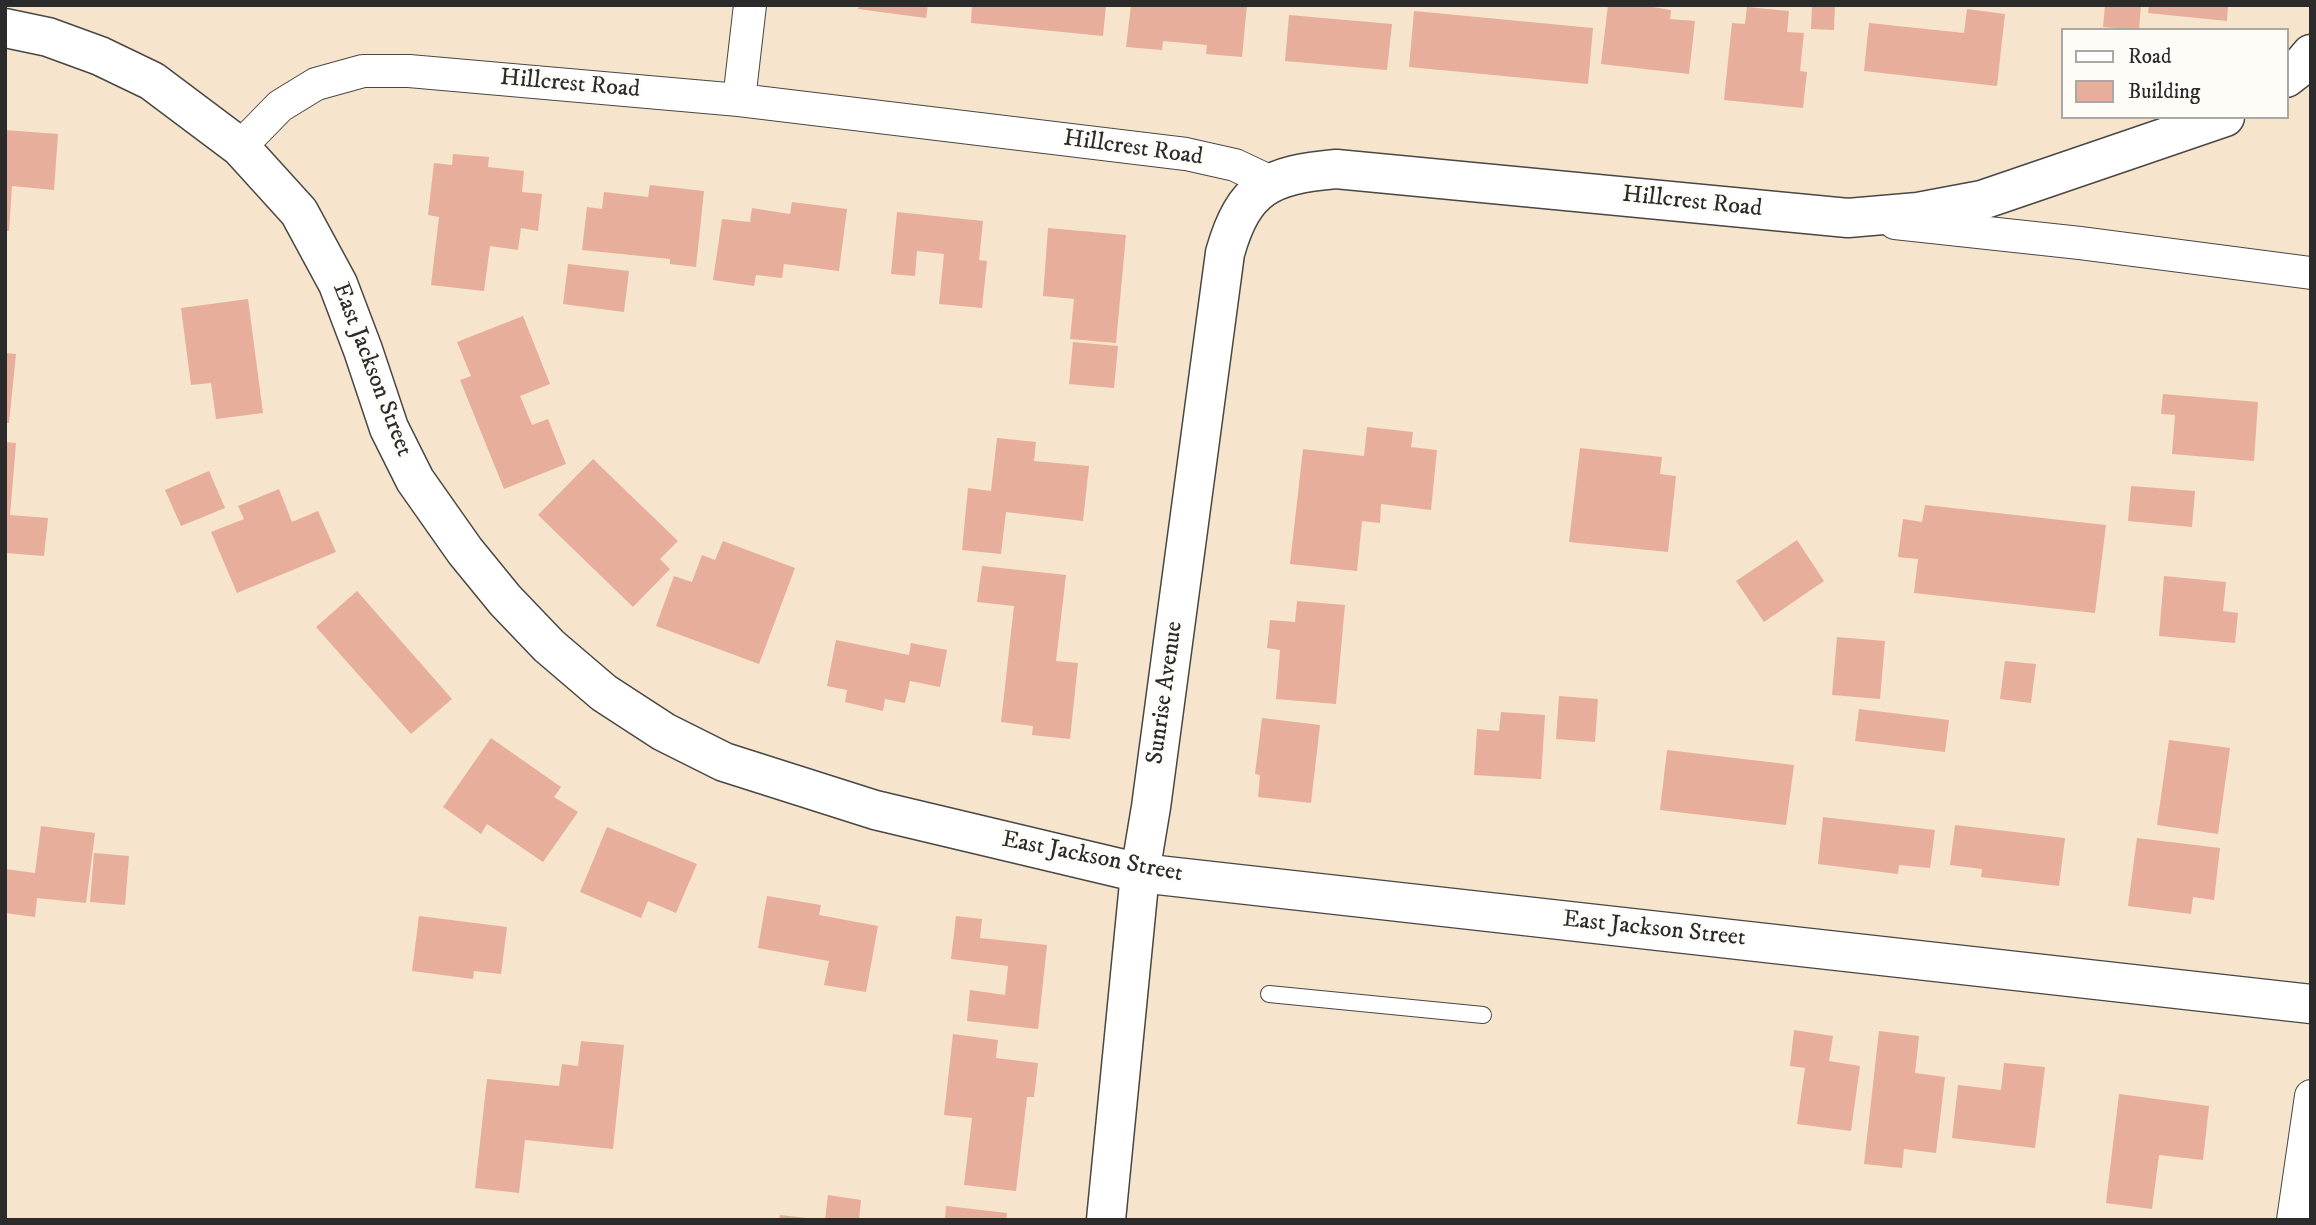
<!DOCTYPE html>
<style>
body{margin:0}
#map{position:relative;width:2316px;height:1225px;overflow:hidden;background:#f6e4cd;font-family:"IM FELL DW Pica",serif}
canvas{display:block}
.frame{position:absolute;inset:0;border:7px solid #2b2b2b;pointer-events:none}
.legend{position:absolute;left:2061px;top:28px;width:228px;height:91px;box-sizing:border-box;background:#fdfcf7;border:2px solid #a9a8a5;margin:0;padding:9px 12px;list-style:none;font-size:21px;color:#2b2b2b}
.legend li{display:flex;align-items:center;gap:14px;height:35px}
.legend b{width:35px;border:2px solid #a9a8a5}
</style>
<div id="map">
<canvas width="2316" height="1225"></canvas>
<div class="frame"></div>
<ul class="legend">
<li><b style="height:9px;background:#fff"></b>Road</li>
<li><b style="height:19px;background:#e7ae9c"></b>Building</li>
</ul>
</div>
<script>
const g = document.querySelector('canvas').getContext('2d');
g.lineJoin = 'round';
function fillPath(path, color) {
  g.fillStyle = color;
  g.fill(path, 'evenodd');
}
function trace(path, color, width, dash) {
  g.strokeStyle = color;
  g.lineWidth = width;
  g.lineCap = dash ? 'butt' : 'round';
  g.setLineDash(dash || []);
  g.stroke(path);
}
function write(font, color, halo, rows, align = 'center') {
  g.font = font + ' "IM FELL DW Pica",serif';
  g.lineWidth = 5;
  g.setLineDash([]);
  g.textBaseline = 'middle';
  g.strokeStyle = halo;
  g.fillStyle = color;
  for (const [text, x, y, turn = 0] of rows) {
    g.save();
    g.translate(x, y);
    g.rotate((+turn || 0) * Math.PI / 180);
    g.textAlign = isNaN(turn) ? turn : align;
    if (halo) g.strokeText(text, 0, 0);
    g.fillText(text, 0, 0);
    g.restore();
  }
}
const building = new Path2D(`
 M 859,5 L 928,5 L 926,18 L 858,9 Z
 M 972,5 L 1106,5 L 1103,36 L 971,23 Z
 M 1131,5 L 1247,5 L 1242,57 L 1206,54 L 1207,45 L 1163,41 L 1162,50 L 1126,47 Z
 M 1608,5 L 1640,5 L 1671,10 L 1670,19 L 1695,21 L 1689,74 L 1601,64 Z
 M 1812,5 L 1835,5 L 1834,30 L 1811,29 Z
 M 2105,5 L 2141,5 L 2139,30 L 2103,27 Z
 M 2149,5 L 2228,5 L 2227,21 L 2148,13 Z
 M 1747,7 L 1789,11 L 1787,32 L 1804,33 L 1800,71 L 1807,72 L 1803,108 L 1724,100 L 1732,23 L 1745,24 Z
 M 1967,9 L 2005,14 L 1997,86 L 1864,71 L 1869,23 L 1964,33 Z
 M 1414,11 L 1593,28 L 1588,84 L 1409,67 Z
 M 1289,15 L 1392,24 L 1387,70 L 1285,61 Z
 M 5,130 L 58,134 L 54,190 L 12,186 L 9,231 L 5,231 Z
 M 453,154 L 489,157 L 488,167 L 524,171 L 522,192 L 542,194 L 538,231 L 521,228 L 518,250 L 490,246 L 484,291 L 431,285 L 439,217 L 428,215 L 434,163 L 452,165 Z
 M 650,185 L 704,191 L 696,267 L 670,264 L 670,259 L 582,250 L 587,207 L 602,209 L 604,192 L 648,197 Z
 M 792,202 L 847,209 L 839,271 L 784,264 L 782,278 L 756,275 L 754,286 L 713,280 L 722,219 L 750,222 L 752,208 L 790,214 Z
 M 897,212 L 983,221 L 979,260 L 987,261 L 982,308 L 939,304 L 944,254 L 917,251 L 915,276 L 891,274 Z
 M 1048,228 L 1126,235 L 1116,343 L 1070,339 L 1074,299 L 1043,296 Z
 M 568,264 L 629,271 L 624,312 L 563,304 Z
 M 248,299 L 263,413 L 216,419 L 211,383 L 191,385 L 181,308 Z
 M 523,316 L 550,384 L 520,396 L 532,425 L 548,419 L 566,464 L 504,489 L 460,380 L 471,376 L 457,342 Z
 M 1073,342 L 1118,346 L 1114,388 L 1069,384 Z
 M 5,353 L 16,354 L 9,423 L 5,423 Z
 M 2163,394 L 2258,402 L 2254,461 L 2172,454 L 2175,415 L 2161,414 Z
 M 1367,427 L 1413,432 L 1411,447 L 1437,450 L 1431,510 L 1381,504 L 1380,523 L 1362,521 L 1357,571 L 1290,564 L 1303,449 L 1364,456 Z
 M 997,438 L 1036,442 L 1034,461 L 1089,466 L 1083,521 L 1006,512 L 1001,554 L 962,550 L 968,488 L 991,491 Z
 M 5,442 L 16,443 L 10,515 L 48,518 L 44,556 L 5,553 Z
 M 1580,448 L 1662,457 L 1660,474 L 1676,476 L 1668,552 L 1569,542 Z
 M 593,459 L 678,541 L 660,559 L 670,569 L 633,607 L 538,515 Z
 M 209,471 L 225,508 L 181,526 L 165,490 Z
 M 2131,486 L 2195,491 L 2192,527 L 2128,521 Z
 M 279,489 L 292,522 L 318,511 L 336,552 L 237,593 L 211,532 L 244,519 L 238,506 Z
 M 1925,505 L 2106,525 L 2095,613 L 1914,593 L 1918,559 L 1898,557 L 1903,519 L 1922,522 Z
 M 1797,540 L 1824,581 L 1764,622 L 1736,581 Z
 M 723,541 L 795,568 L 759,664 L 656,626 L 674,576 L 692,582 L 702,555 L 715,560 Z
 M 982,566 L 1066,575 L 1056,661 L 1078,663 L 1070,739 L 1032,735 L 1033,726 L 1001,722 L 1014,606 L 977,602 Z
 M 2164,576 L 2226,582 L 2223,611 L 2238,613 L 2235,643 L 2159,636 Z
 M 357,591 L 452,699 L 411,734 L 316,627 Z
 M 1297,601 L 1345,605 L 1336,704 L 1276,699 L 1280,650 L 1267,648 L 1270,620 L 1295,622 Z
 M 1837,637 L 1885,641 L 1880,699 L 1832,695 Z
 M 836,640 L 909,655 L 911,643 L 947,650 L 940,687 L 910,681 L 905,703 L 885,699 L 883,711 L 845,702 L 847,690 L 827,686 Z
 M 2005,661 L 2036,664 L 2031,703 L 2000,699 Z
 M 1559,696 L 1598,699 L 1595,742 L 1556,739 Z
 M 1859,709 L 1949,720 L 1945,752 L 1855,741 Z
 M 1501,712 L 1545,715 L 1541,779 L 1474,775 L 1477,729 L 1499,731 Z
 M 1262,718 L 1320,725 L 1311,803 L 1258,797 L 1260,775 L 1255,774 Z
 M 491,738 L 561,787 L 554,797 L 578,812 L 543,862 L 487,824 L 481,834 L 443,807 Z
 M 2169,740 L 2230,748 L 2218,834 L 2157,825 Z
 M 1667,750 L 1794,765 L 1786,825 L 1660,810 Z
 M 1823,817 L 1935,830 L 1930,868 L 1899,865 L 1898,874 L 1818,864 Z
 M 1955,825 L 2065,838 L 2059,886 L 1981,877 L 1982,869 L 1950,865 Z
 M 41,826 L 95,833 L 86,903 L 37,898 L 35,917 L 5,913 L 5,869 L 35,873 Z
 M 607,827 L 697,864 L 676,913 L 648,901 L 641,918 L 580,892 Z
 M 2137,838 L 2220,848 L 2214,900 L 2193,897 L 2191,914 L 2128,906 Z
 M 94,853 L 129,856 L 125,905 L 90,902 Z
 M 767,896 L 821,905 L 819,915 L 878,926 L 866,992 L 824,985 L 829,961 L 758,948 Z
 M 419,916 L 507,927 L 501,974 L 474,971 L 473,979 L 412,971 Z
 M 956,916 L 982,919 L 980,938 L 1047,945 L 1038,1029 L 967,1021 L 970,990 L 1005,995 L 1008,966 L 951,959 Z
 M 1794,1030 L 1833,1036 L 1829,1061 L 1860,1066 L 1851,1131 L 1797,1124 L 1805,1068 L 1790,1066 Z
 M 1879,1031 L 1919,1036 L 1915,1073 L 1945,1077 L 1936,1153 L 1904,1149 L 1902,1168 L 1864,1164 Z
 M 953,1034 L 998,1040 L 996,1058 L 1038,1063 L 1034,1097 L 1027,1097 L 1016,1191 L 964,1185 L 972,1118 L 944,1115 Z
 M 581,1041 L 624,1045 L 613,1149 L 525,1140 L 519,1193 L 475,1188 L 487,1079 L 559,1086 L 562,1064 L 578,1066 Z
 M 2004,1063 L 2045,1067 L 2035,1148 L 1952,1138 L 1958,1085 L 2001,1090 Z
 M 2119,1094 L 2209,1106 L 2203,1160 L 2159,1155 L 2152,1209 L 2106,1203 Z
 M 828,1195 L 861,1200 L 859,1220 L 825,1220 Z
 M 946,1206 L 1007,1213 L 1006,1220 L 945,1220 Z
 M 780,1215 L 807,1218 L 807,1220 L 779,1220 Z`);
const service = new Path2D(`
 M 1269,994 L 1483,1015`);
const minor = new Path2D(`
 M 739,100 L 750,5
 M 240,147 L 280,106 L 316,84 L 363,71 L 409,71 L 739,100 L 1186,154 L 1235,165 L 1271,182
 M 1895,223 L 2080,243 L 2311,273
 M 2293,1220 L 2311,1096`);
const tertiary = new Path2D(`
 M 5,28 L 48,37 L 100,56 L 152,81 L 240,147 L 299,212 L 338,284 L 363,350 L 389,428 L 415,480 L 465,551 L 505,600 L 549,646 L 604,693 L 664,732 L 724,762 L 875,810 L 1140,873 L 2311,1004
 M 2286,78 L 2299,68 L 2311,54
 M 1106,1220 L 1140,873 L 1151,807 L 1225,253 C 1244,186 1270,175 1336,169 L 1848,218 L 1918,212 L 1982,200 L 2225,117`);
const streetNames = [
 ["Hillcrest Road",570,85,5],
 ["Hillcrest Road",1133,149,8],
 ["Hillcrest Road",1692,203,6],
 ["East Jackson Street",371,370,69],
 ["Sunrise Avenue",1166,693,-82],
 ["East Jackson Street",1092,858,11],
 ["East Jackson Street",1654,930,6]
];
fillPath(building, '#e7ae9c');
trace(service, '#494743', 18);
trace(minor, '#494743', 34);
trace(tertiary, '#494743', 41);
trace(service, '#fff', 16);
trace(minor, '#fff', 32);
trace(tertiary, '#fff', 38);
write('24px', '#2b2b2b', '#fdfcf7', streetNames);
</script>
